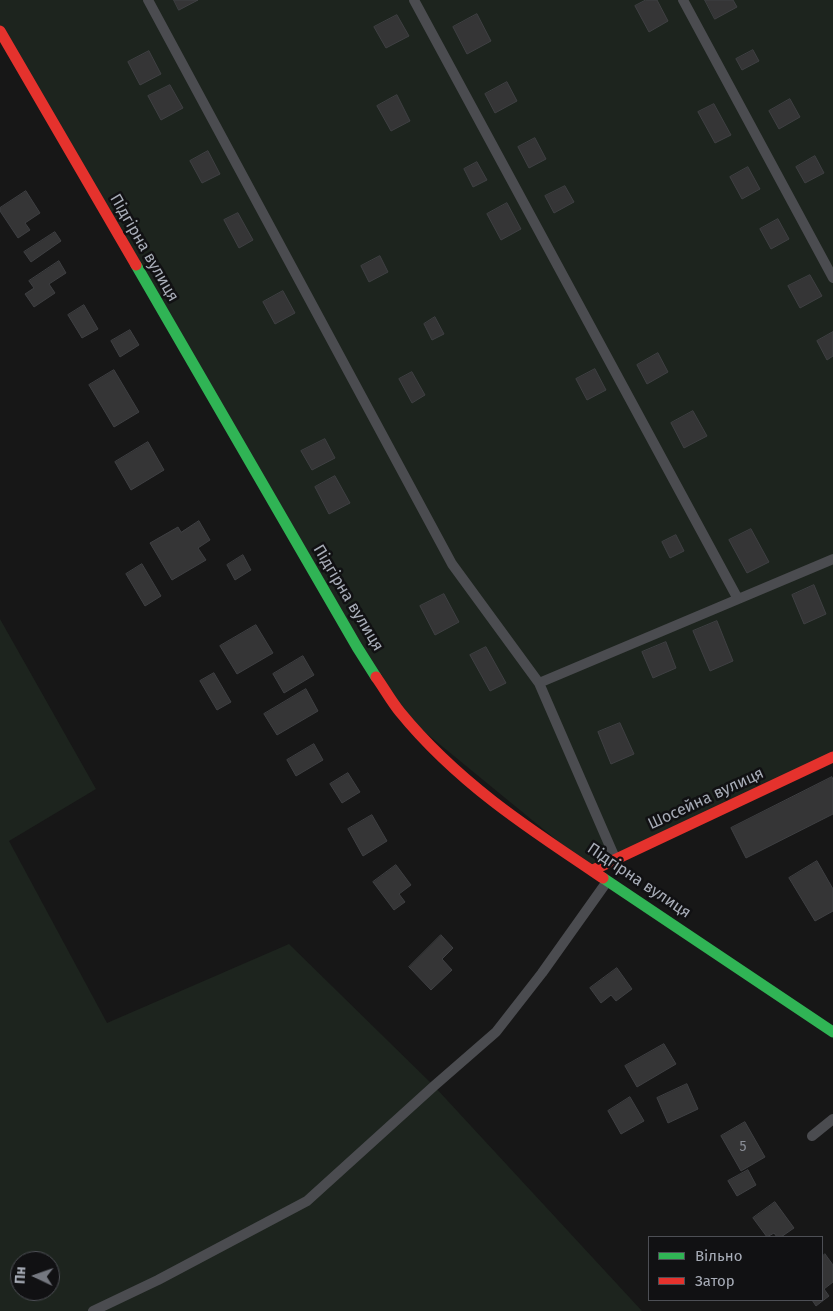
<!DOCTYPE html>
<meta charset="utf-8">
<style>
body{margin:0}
#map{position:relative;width:833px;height:1311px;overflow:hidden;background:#171717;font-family:"Fira Sans",sans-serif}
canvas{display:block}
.legend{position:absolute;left:648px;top:1236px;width:175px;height:65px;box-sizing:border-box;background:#111113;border:1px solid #4d4f55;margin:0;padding:6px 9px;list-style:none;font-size:15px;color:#a8adb8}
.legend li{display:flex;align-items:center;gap:10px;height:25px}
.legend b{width:25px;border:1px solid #4d4f55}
.north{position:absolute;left:10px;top:1251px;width:50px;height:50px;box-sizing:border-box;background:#111113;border:1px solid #4d4f55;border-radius:50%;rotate:273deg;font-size:14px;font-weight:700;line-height:20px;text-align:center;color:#a8adb8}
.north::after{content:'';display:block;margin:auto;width:18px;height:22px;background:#757880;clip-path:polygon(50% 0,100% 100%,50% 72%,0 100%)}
</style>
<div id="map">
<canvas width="833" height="1311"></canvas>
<ul class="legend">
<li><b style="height:6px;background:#30b455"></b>Вільно</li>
<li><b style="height:6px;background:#e5322d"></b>Затор</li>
</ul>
<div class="north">Пн</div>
</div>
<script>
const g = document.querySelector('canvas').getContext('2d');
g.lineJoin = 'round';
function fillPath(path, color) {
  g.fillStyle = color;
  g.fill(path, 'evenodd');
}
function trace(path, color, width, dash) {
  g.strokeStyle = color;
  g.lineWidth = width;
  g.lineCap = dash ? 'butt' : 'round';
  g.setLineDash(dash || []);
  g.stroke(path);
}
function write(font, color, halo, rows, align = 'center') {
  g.font = font + ' "Fira Sans",sans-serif';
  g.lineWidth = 5;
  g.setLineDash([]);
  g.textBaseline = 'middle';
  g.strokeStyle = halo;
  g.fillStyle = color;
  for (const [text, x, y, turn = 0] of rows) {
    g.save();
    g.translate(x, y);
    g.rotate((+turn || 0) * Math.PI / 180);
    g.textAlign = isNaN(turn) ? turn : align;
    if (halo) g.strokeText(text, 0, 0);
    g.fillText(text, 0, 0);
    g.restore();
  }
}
const green = new Path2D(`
 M 0,0 L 833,0 L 833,757 L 593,870 L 399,711 L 0,31 Z
 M 0,619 L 96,789 L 9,841 L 107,1023 L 289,944 L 434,1086 L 642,1311 L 0,1311 ZM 20,1261 L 50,1261 L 50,1291 L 20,1291 Z`);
const building = new Path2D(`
 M 174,0 L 198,0 L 179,10 Z
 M 646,0 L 657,0 L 668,21 L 649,32 L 635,6 Z
 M 705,0 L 733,0 L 737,7 L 715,19 Z
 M 477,14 L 491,41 L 467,54 L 453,27 Z
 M 397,15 L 409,36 L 386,48 L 374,27 Z
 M 753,50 L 759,61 L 742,70 L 736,59 Z
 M 149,51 L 161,74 L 140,85 L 128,62 Z
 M 507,82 L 517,101 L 495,113 L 485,94 Z
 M 170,85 L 183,108 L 161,120 L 148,96 Z
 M 397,95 L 410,121 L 391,131 L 377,106 Z
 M 790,99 L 800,117 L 779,129 L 769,111 Z
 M 714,104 L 731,135 L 715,143 L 698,112 Z
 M 535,138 L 546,159 L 529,168 L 518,147 Z
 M 208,151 L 220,174 L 202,183 L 190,161 Z
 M 815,156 L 824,173 L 805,183 L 796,167 Z
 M 477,162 L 487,180 L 473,187 L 464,169 Z
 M 748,167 L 760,189 L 742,199 L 730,177 Z
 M 565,186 L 574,202 L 554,213 L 545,196 Z
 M 26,191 L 40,213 L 25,223 L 30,230 L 18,238 L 0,211 L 0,208 Z
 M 507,203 L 521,229 L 501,240 L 487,214 Z
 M 238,213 L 253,240 L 239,248 L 224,220 Z
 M 778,219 L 789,239 L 771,249 L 760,229 Z
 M 55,232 L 61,241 L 31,262 L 24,252 Z
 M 380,256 L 388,272 L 369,282 L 361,266 Z
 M 59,261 L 66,273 L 49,284 L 55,293 L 34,307 L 25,294 L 34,288 L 29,281 Z
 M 810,275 L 822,296 L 800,308 L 788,286 Z
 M 283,291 L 295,313 L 275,324 L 263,302 Z
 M 84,305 L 98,329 L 82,338 L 68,315 Z
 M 435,317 L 444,334 L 432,340 L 424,324 Z
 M 130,330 L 139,345 L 120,357 L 111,341 Z
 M 833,332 L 833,356 L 827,360 L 817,341 Z
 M 658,353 L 668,372 L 647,384 L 637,365 Z
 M 595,369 L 606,390 L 587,400 L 576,379 Z
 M 114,370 L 139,412 L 114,427 L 89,385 Z
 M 412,372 L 425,395 L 412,403 L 399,379 Z
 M 693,411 L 707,436 L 684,448 L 671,423 Z
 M 325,439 L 335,458 L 312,470 L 301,451 Z
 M 148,442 L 164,470 L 131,490 L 115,462 Z
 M 335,476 L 350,503 L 329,514 L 315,487 Z
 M 199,521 L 210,540 L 198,548 L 206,560 L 172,580 L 150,543 L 178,527 L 181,532 Z
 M 751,529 L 769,562 L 747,573 L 729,540 Z
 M 676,535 L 684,551 L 670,558 L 662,542 Z
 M 243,555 L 251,570 L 235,580 L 227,565 Z
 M 142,564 L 161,596 L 145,606 L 126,574 Z
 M 814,585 L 826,614 L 804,624 L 792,595 Z
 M 444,594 L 459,622 L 435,635 L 420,606 Z
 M 717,621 L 733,661 L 710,671 L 693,631 Z
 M 256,625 L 273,653 L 237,674 L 220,646 Z
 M 666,642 L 676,668 L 653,678 L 642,652 Z
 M 486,647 L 506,683 L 490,691 L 470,655 Z
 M 303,656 L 314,675 L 284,693 L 273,674 Z
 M 214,673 L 231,702 L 217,710 L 200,681 Z
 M 306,689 L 318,711 L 277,735 L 264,714 Z
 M 620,723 L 634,754 L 611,764 L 598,732 Z
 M 314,744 L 323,760 L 296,776 L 287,760 Z
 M 348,773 L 360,792 L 342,803 L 330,784 Z
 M 832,777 L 833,780 L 833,814 L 746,858 L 731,828 Z
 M 372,815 L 387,841 L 363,856 L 348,829 Z
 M 817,861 L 833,889 L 833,911 L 815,921 L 789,878 Z
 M 396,865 L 411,885 L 399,894 L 405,902 L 394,910 L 373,882 Z
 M 441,935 L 453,948 L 442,959 L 452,970 L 431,990 L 409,967 Z
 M 617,968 L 632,989 L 616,1001 L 611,995 L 601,1003 L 590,988 Z
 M 664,1044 L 676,1064 L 637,1087 L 625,1066 Z
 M 687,1084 L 698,1109 L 668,1123 L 657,1098 Z
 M 630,1097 L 644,1121 L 621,1134 L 608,1111 Z
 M 745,1122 L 765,1157 L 741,1171 L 721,1136 Z
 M 748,1170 L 756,1185 L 737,1196 L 728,1181 Z
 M 775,1202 L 794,1228 L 781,1237 L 777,1237 L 774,1233 L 767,1237 L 753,1218 Z
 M 825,1254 L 833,1265 L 833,1282 L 824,1289 L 829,1296 L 816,1306 L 812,1300 L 822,1300 L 822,1257 Z`);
const lane = new Path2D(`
 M 148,0 L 452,564 L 539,683 L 615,858
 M 414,0 L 738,599
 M 683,0 L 833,278
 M 539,683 L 833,559
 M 812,1136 L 833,1119
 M 93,1311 L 158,1280 L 307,1201 L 434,1086 L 496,1032 L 542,973 L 606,883`);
const fast = new Path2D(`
 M 136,265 L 357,647 L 376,677
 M 603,878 L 833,1032`);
const jam = new Path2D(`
 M 0,31 L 136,265
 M 376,677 C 384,688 391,701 400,712 C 457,782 529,829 603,878
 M 593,870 L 833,757`);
const numberNames = [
 ["5",743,1147]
];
const streetNames = [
 ["Підгірна вулиця",144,248,60],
 ["Підгірна вулиця",348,598,59],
 ["Шосейна вулиця",706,799,-25],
 ["Підгірна вулиця",639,881,34]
];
fillPath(green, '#1d241e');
fillPath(building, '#353536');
trace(building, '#3f4043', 1);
trace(lane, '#4b4c50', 10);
trace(fast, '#30b455', 11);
trace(jam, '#e5322d', 11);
write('14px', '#8b8f98', null, numberNames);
write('16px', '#a8adb8', '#111113', streetNames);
</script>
